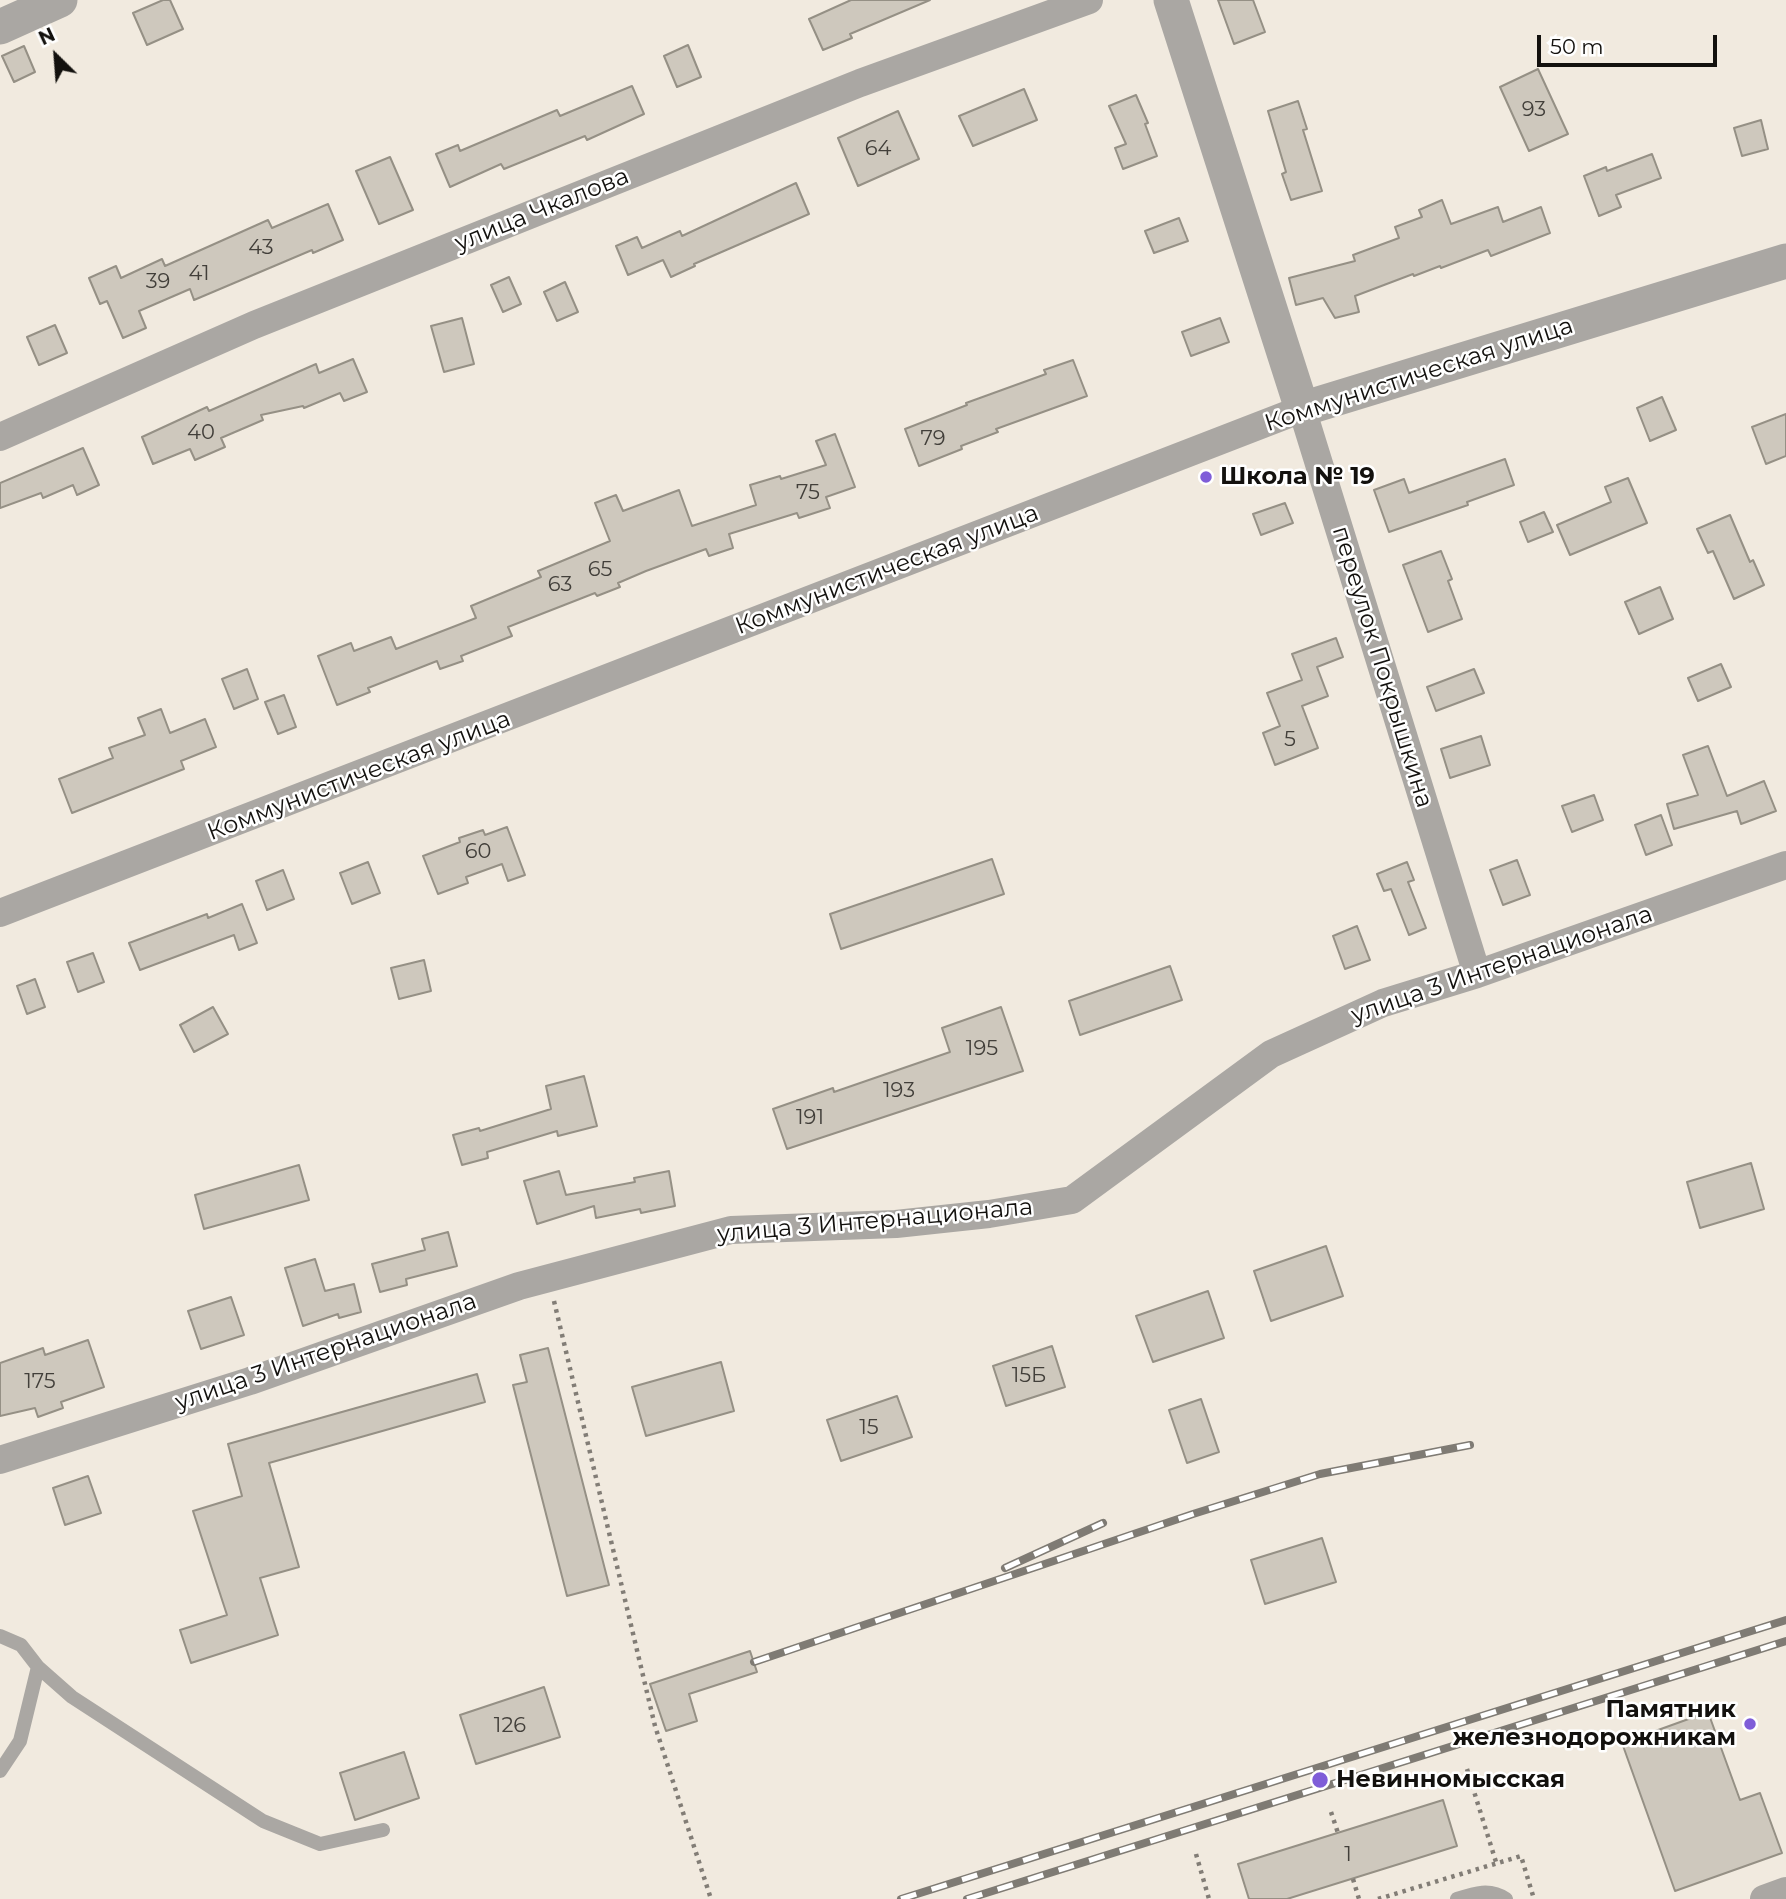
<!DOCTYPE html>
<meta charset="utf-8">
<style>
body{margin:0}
#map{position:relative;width:1786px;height:1899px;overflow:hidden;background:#f1eadf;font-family:Montserrat,sans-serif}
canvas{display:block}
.north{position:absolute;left:21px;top:21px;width:70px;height:70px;-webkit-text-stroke:5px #fff;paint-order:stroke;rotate:335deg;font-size:19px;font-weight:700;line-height:28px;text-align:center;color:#13110e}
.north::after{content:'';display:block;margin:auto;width:24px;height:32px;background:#13110e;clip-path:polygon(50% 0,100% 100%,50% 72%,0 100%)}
.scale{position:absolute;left:1537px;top:35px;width:180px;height:32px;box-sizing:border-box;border:4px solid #13110e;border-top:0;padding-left:9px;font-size:21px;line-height:24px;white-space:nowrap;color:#13110e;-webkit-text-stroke:5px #fff;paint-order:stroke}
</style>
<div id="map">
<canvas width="1786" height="1899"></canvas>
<div class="north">N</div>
<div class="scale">50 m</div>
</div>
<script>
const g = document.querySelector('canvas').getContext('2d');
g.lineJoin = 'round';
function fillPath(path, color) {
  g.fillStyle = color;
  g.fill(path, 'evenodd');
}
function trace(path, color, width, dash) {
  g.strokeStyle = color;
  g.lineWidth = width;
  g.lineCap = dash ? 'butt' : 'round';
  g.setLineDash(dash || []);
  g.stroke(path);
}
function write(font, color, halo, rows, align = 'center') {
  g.font = font + ' Montserrat,sans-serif';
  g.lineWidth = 5;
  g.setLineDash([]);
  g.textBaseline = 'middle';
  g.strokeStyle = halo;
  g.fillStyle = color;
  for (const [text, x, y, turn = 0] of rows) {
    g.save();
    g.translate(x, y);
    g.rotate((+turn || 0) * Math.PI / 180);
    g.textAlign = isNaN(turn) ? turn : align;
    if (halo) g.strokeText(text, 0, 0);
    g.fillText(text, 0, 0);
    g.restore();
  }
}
const building = new Path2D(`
 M 163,0 L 170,0 L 183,29 L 147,45 L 133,13 Z
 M 851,0 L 930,0 L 850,34 L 852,38 L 823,50 L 809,19 Z
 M 1218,0 L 1253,0 L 1265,32 L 1234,44 Z
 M 688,45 L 701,77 L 677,87 L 664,56 Z
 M 24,46 L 35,72 L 14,82 L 2,56 Z
 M 1538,69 L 1568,134 L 1529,151 L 1500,87 Z
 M 632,86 L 644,114 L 587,140 L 585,136 L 504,169 L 501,164 L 450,187 L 436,154 L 458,145 L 460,151 L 557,110 L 560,116 Z
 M 1024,89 L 1037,120 L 973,146 L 959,116 Z
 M 1136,95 L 1148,123 L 1145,124 L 1157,156 L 1123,169 L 1115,148 L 1126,144 L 1109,106 Z
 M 1298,101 L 1307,129 L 1303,130 L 1322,191 L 1291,200 L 1282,174 L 1286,172 L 1268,111 Z
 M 898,111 L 919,159 L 858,186 L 838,138 Z
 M 1761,120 L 1768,149 L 1742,156 L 1734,128 Z
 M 1652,154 L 1661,178 L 1616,195 L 1621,207 L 1599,216 L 1584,176 L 1606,167 L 1607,171 Z
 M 390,157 L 413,210 L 379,224 L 356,171 Z
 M 796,183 L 809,214 L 694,264 L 695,266 L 671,277 L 663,260 L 628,275 L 616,246 L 637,237 L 642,248 L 680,231 L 682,236 Z
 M 1442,200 L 1451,224 L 1498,207 L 1503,222 L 1541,207 L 1550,233 L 1491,256 L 1488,250 L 1441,268 L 1440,266 L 1414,276 L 1413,274 L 1355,296 L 1359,312 L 1335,318 L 1323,298 L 1296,305 L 1289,278 L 1355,261 L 1353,255 L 1399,238 L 1395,227 L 1422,217 L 1419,210 Z
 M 328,204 L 343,240 L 313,253 L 312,250 L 194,300 L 190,289 L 139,311 L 146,328 L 123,338 L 107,301 L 100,304 L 89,278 L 116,266 L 121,278 L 162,259 L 165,266 L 268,220 L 272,228 Z
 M 1179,218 L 1188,241 L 1154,253 L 1145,231 Z
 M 509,277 L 521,304 L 503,312 L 491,285 Z
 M 565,282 L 578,312 L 557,321 L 544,292 Z
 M 462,318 L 474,364 L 444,372 L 431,326 Z
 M 1220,318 L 1229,342 L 1191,356 L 1182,332 Z
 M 55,325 L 67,353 L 39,365 L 27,337 Z
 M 353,359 L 367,392 L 344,401 L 340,393 L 304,408 L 303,406 L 261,415 L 263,420 L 221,438 L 225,447 L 195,460 L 190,449 L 153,464 L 142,437 L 207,407 L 209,411 L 316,364 L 319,373 Z
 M 1073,360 L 1087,396 L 996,429 L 998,432 L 961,446 L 962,449 L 919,466 L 905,429 L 967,405 L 966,403 L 1046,374 L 1044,370 Z
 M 1662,397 L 1676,430 L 1650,441 L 1637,408 Z
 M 1786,414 L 1786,456 L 1766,464 L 1752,427 Z
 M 835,434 L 855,487 L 826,497 L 830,508 L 799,518 L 797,513 L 729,534 L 733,548 L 709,556 L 706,549 L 646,571 L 618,583 L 620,587 L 597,596 L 595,593 L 508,627 L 512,636 L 461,656 L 463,661 L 440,669 L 437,661 L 368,688 L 370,692 L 337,705 L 318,656 L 351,643 L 354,651 L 391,637 L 396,649 L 476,618 L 471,606 L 541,577 L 538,571 L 610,541 L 595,503 L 616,495 L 623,511 L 679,490 L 692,526 L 756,505 L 750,485 L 780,476 L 781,479 L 826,465 L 816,441 Z
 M 83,448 L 99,485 L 77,495 L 73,485 L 43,498 L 41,493 L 0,508 L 0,483 Z
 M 1505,459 L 1514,485 L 1467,502 L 1468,505 L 1389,532 L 1374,490 L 1404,479 L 1409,493 Z
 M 1628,478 L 1647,523 L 1570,555 L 1557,525 L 1611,502 L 1605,487 Z
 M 1285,503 L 1293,523 L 1261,535 L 1253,514 Z
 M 1544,512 L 1553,532 L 1528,542 L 1520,522 Z
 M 1730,515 L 1750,562 L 1753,560 L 1764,585 L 1734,599 L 1713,551 L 1708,553 L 1697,529 Z
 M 1441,551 L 1452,579 L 1448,581 L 1462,619 L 1428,632 L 1403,565 Z
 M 1660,587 L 1673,619 L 1639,634 L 1625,602 Z
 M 1336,638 L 1343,657 L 1317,667 L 1328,696 L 1302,706 L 1318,748 L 1275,765 L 1263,733 L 1280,726 L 1267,693 L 1302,680 L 1292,654 Z
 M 1721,664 L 1731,687 L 1698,701 L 1688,678 Z
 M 247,669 L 258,699 L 234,709 L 222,679 Z
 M 1474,669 L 1484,693 L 1436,711 L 1427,687 Z
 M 284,695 L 296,727 L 278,734 L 265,702 Z
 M 161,709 L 170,733 L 205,719 L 216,747 L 181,761 L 184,769 L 72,813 L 59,779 L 113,758 L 109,748 L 145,735 L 138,718 Z
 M 1481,736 L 1490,765 L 1450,778 L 1441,749 Z
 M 1708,746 L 1727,796 L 1764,781 L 1776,811 L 1741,824 L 1737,811 L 1674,829 L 1667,804 L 1698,795 L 1683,755 Z
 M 1594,795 L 1603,820 L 1572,832 L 1562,806 Z
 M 1661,815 L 1672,845 L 1646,855 L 1635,825 Z
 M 507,827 L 525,875 L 508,881 L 502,864 L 466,877 L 468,883 L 438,894 L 423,856 L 460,842 L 459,838 L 483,830 L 485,835 Z
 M 992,859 L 1004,894 L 841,949 L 830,914 Z
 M 1517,860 L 1530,895 L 1503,905 L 1490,870 Z
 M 368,862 L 380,893 L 352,904 L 340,873 Z
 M 1407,862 L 1414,880 L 1408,882 L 1426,928 L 1409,935 L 1391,889 L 1384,891 L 1377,874 Z
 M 283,870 L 294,899 L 267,910 L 256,881 Z
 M 242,904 L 257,943 L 239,950 L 234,935 L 140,970 L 129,943 L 207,914 L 208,918 Z
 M 1357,926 L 1370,960 L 1345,969 L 1333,936 Z
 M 93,953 L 104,982 L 78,992 L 67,962 Z
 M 424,960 L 431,991 L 399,999 L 391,968 Z
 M 1170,966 L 1182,1000 L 1080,1035 L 1069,1001 Z
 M 35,979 L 45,1007 L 27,1014 L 17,986 Z
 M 213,1007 L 228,1034 L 194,1052 L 180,1025 Z
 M 1001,1007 L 1023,1071 L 787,1149 L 773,1109 L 833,1088 L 834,1092 L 950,1052 L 942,1028 Z
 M 584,1076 L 597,1126 L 558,1136 L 557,1131 L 487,1152 L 488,1158 L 462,1165 L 453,1135 L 479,1128 L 480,1131 L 551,1109 L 546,1086 Z
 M 1751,1163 L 1764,1209 L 1700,1228 L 1687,1182 Z
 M 299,1165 L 309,1200 L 204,1229 L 195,1195 Z
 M 559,1171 L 566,1195 L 635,1182 L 634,1178 L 669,1171 L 675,1206 L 641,1213 L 640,1209 L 596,1218 L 594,1206 L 537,1224 L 524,1181 Z
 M 448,1232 L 457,1266 L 406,1279 L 407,1285 L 380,1292 L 372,1264 L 425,1250 L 422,1239 Z
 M 1326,1246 L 1343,1296 L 1271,1321 L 1254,1271 Z
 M 315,1259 L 325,1291 L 354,1284 L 361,1312 L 339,1318 L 338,1314 L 303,1326 L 285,1268 Z
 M 1208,1291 L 1224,1338 L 1153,1362 L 1136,1316 Z
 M 231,1297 L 244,1335 L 201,1349 L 188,1311 Z
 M 88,1340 L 104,1387 L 61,1402 L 63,1408 L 38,1417 L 35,1408 L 0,1416 L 0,1363 L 43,1348 L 45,1355 Z
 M 1052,1346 L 1065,1387 L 1006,1406 L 993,1366 Z
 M 548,1348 L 609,1585 L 567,1596 L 513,1385 L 527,1382 L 520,1355 Z
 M 721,1362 L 734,1411 L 646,1436 L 632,1387 Z
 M 477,1374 L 485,1402 L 269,1463 L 299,1567 L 260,1578 L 278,1635 L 191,1663 L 180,1630 L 227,1615 L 193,1511 L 242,1496 L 228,1444 Z
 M 897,1396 L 912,1437 L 841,1461 L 827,1420 Z
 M 1201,1399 L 1219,1452 L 1187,1463 L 1169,1410 Z
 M 88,1476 L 101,1513 L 65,1525 L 53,1488 Z
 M 1322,1538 L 1336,1582 L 1265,1604 L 1251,1560 Z
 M 750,1651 L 757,1672 L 689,1694 L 697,1721 L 666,1731 L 650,1684 Z
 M 544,1687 L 560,1737 L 476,1764 L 460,1715 Z
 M 1708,1712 L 1740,1800 L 1760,1793 L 1782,1853 L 1675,1891 L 1622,1743 Z
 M 404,1752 L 419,1798 L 355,1820 L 340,1773 Z
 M 1443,1800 L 1457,1846 L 1287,1899 L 1249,1899 L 1238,1864 Z`);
const path = new Path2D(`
 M 554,1301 L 655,1726 L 711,1899
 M 1467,1769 L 1496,1862
 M 1331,1812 L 1338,1833
 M 1196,1854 L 1209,1899
 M 1353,1879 L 1359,1899
 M 1378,1899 L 1521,1856 L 1534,1899`);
const service = new Path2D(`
 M 0,1636 L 21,1645 L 38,1667 L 20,1741 L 0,1771
 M 38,1667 L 72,1697 L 263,1821 L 320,1844 L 383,1830
 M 1457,1899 C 1475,1893 1490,1888 1506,1899`);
const minor = new Path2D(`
 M 0,437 L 254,325 L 860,83 L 1089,0
 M 0,913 L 1302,409 L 1477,974
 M 0,1460 L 250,1381 L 519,1286 L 731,1230 L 896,1224 L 989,1214 L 1072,1200 L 1271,1054 L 1383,1003 L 1477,974 L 1786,865
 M 1764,1899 L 1786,1891`);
const tertiary = new Path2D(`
 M 1171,0 L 1302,409 L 1786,261
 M 0,27 L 60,0`);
const rail = new Path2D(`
 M 1005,1568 L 1103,1523
 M 754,1662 L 1193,1514 L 1320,1474 L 1470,1445
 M 901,1899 L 1786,1620
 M 967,1899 L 1786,1641`);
const markers = [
 [1206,477,7,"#7f5dd8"],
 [1750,1724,7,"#7f5dd8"],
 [1320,1780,9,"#7f5dd8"]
];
const numberNames = [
 ["93",1534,110],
 ["64",878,149],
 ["43",261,248],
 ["41",199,274],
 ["39",158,282],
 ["40",201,433],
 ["79",933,439],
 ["75",808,493],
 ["65",600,570],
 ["63",560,585],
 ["5",1290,740],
 ["60",478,852],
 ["195",982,1049],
 ["193",899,1091],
 ["191",810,1118],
 ["15Б",1029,1376],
 ["175",40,1382],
 ["15",869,1428],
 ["126",510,1726],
 ["1",1348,1855]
];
const streetNames = [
 ["улица Чкалова",542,210,-22],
 ["Коммунистическая улица",1419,375,-18],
 ["Коммунистическая улица",887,570,-21],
 ["переулок Покрышкина",1382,667,73],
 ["Коммунистическая улица",359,776,-21],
 ["улица 3 Интернационала",1502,965,-19],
 ["улица 3 Интернационала",875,1221,-5],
 ["улица 3 Интернационала",326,1352,-19]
];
const poiNames = [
 ["Школа № 19",1220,477],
 ["Памятник",1736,1710,"right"],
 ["железнодорожникам",1736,1738,"right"],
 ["Невинномысская",1336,1780]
];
fillPath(building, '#cec8bd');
trace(building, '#959085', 2);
trace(path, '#827d76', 4.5, [3.5, 5]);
trace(service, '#aaa7a3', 14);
trace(minor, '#aaa7a3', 28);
trace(tertiary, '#aaa7a3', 35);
trace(rail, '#7f7b74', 8);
trace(rail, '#fff', 5, [16]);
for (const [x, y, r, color] of markers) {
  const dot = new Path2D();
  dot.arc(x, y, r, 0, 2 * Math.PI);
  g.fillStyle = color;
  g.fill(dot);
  trace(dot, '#fff', 2.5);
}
write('21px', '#423f3a', null, numberNames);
write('24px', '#13110e', '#fff', streetNames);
write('bold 24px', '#13110e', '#fff', poiNames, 'left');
</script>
